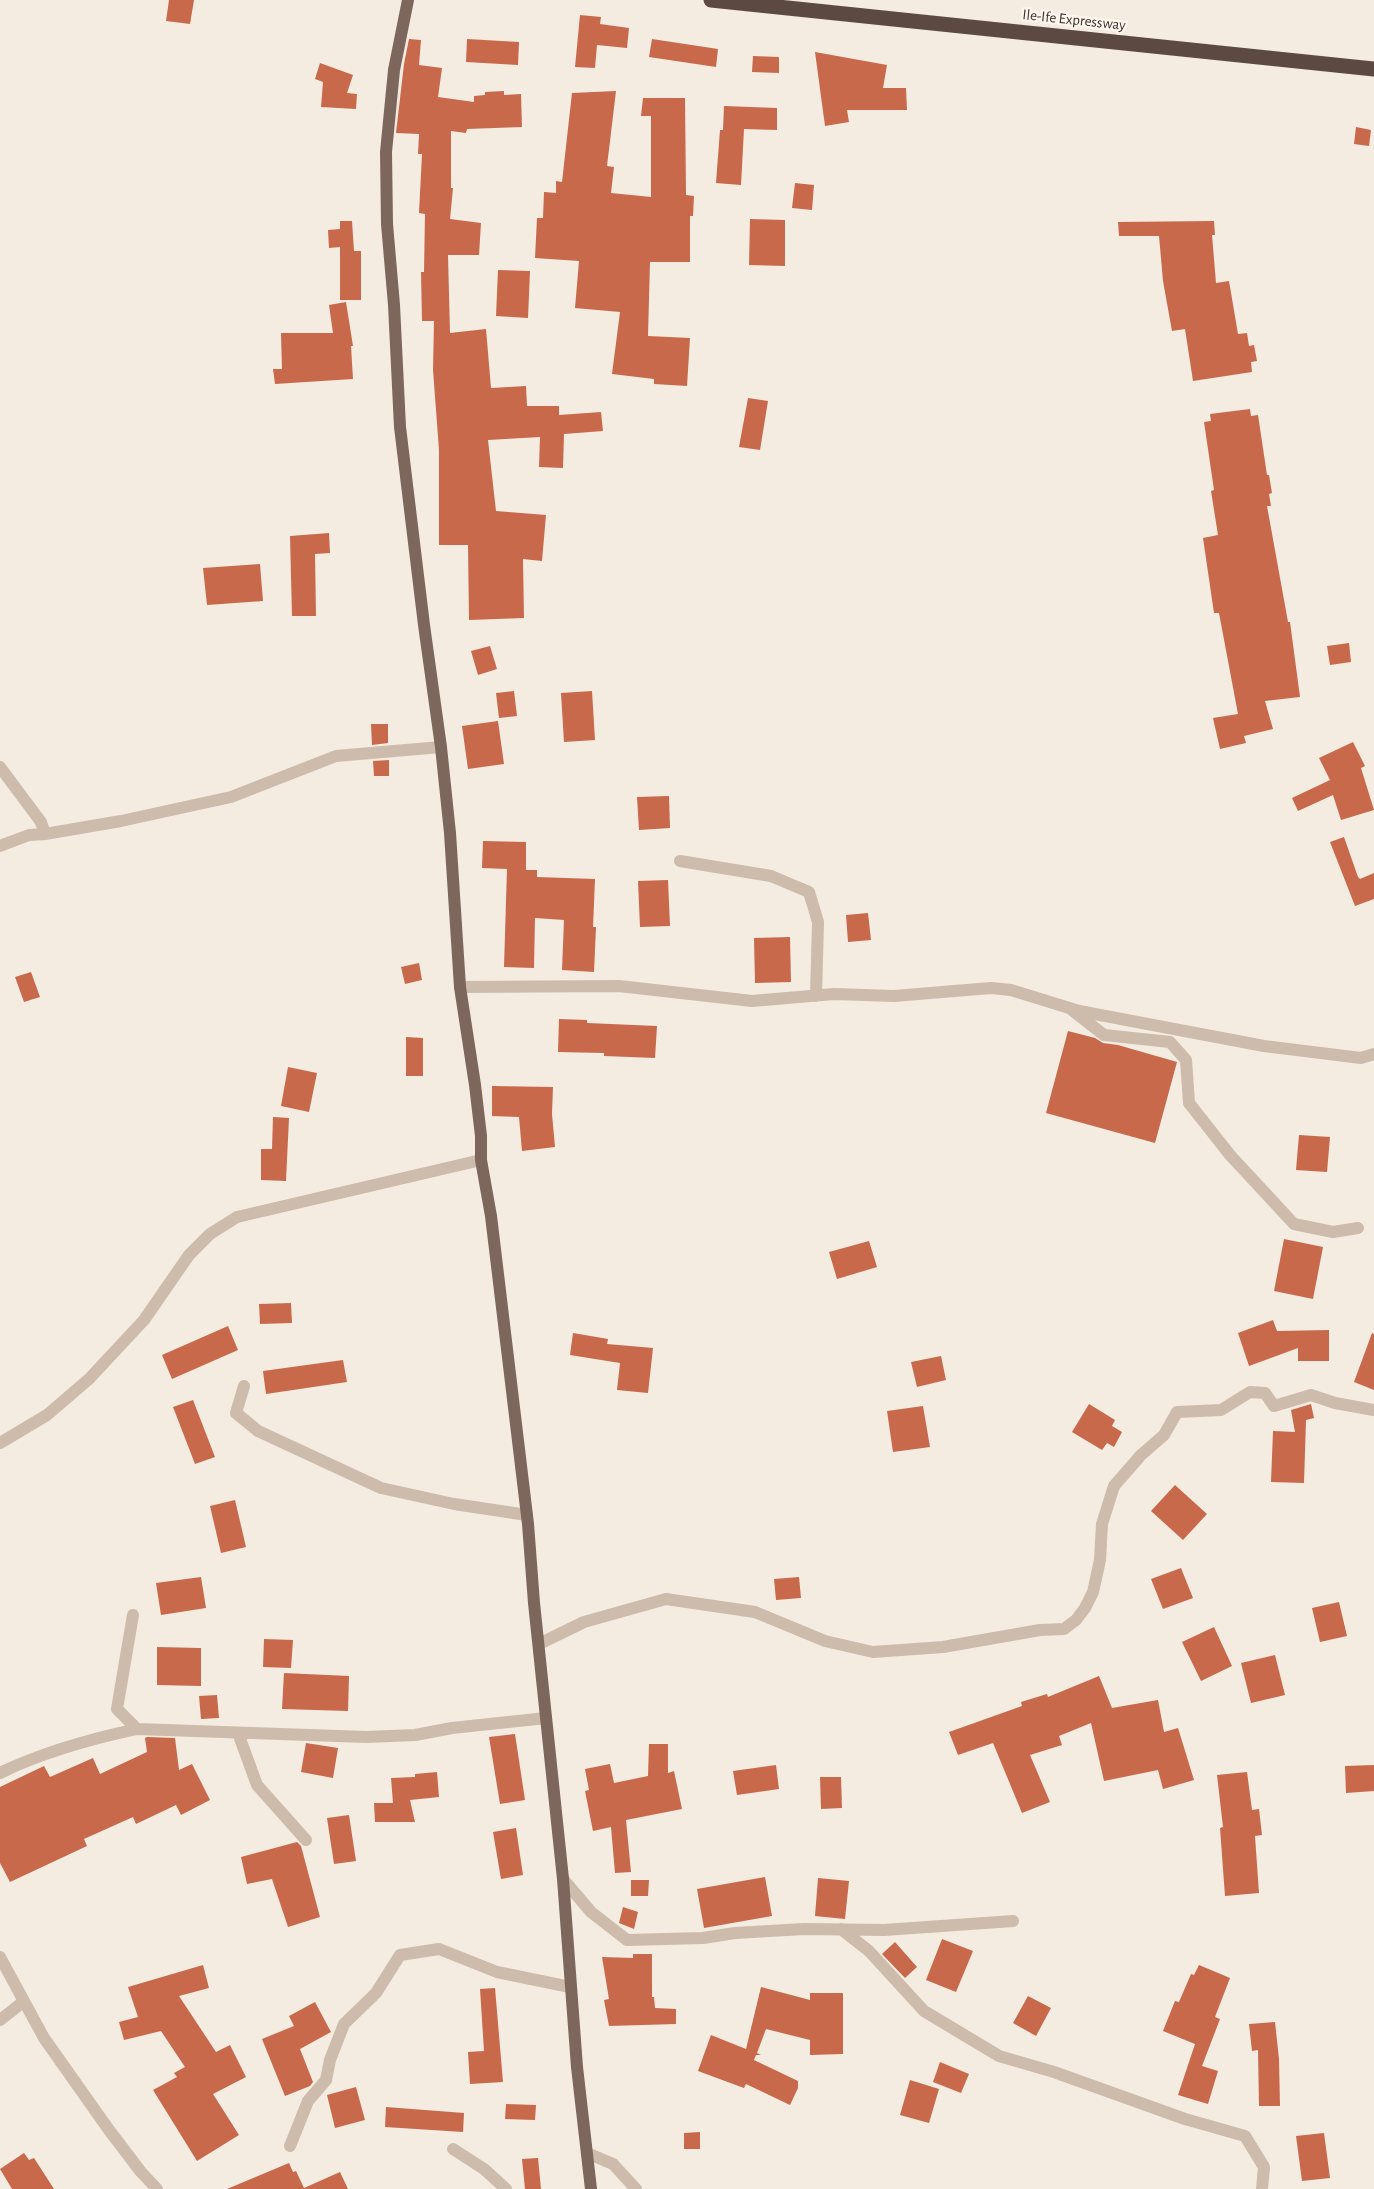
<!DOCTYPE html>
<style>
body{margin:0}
canvas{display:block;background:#f4ebe1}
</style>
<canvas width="1374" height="2189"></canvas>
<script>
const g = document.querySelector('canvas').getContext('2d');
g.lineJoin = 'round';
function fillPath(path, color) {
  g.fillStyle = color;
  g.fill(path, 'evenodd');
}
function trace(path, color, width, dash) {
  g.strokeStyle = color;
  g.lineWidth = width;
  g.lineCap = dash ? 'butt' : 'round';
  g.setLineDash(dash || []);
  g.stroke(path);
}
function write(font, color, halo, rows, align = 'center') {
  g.font = font + ' "Alegreya Sans",sans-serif';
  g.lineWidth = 5;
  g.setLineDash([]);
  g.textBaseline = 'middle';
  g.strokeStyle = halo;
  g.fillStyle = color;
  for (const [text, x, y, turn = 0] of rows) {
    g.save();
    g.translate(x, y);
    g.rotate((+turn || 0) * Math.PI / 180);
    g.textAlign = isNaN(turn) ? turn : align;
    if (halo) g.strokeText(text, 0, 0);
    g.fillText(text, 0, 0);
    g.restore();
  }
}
const building = new Path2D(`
 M 169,0 L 194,0 L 190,24 L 166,21 Z
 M 580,15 L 601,17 L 600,24 L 629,28 L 627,48 L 597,45 L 595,68 L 575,67 Z
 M 409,39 L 421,40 L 419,65 L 442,68 L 438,97 L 474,102 L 474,96 L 485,95 L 485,92 L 504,91 L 504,95 L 521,94 L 522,127 L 467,129 L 466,133 L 451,131 L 451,188 L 453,188 L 450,219 L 481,223 L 479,255 L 448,255 L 450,333 L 486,329 L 491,388 L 526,386 L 527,406 L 559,406 L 559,415 L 601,412 L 603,431 L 564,434 L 563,468 L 539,467 L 540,437 L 488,440 L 496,511 L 546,515 L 542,561 L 523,559 L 524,618 L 469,620 L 468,545 L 439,545 L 439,450 L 433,370 L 434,321 L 422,321 L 421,272 L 424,272 L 425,214 L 419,213 L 422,154 L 418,154 L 419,134 L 396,133 L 404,64 Z
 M 467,39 L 519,42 L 518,65 L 466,62 Z
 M 652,39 L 718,49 L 716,67 L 649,57 Z
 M 815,52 L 887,65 L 883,88 L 906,88 L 907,110 L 847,110 L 849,122 L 825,126 Z
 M 753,56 L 779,57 L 779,73 L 752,72 Z
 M 320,63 L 353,75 L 347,93 L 357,94 L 356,109 L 321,107 L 323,82 L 315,79 Z
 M 616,91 L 607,166 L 614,167 L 611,193 L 651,197 L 651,116 L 641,116 L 643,98 L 685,98 L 686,195 L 694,196 L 693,216 L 690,216 L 690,262 L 650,262 L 648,336 L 690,338 L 687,386 L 654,384 L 654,379 L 612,374 L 620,312 L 575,308 L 579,261 L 535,258 L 537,218 L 543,218 L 544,192 L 556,193 L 556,181 L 562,182 L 572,93 Z
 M 724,106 L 777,108 L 777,130 L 744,129 L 741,185 L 716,183 L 720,130 L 723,130 Z
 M 1356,127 L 1371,130 L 1369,146 L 1354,144 Z
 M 795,183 L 814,185 L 812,210 L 792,208 Z
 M 750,219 L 785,220 L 785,266 L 749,265 Z
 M 340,221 L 352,221 L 354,251 L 361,251 L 361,300 L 340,300 L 340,247 L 329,248 L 328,230 L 340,229 Z
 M 1214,221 L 1215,235 L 1212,235 L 1216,283 L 1229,281 L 1238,334 L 1247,333 L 1249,346 L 1254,345 L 1257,361 L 1251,362 L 1252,372 L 1193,381 L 1185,329 L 1172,331 L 1163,281 L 1159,236 L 1119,236 L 1118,222 Z
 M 498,270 L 530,271 L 528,318 L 496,316 Z
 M 346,302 L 353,346 L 351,346 L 353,379 L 275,384 L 273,369 L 282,369 L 281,333 L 333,333 L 329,305 Z
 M 748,398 L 768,401 L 760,450 L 739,447 Z
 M 1250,409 L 1251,416 L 1258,415 L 1267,475 L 1269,475 L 1272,493 L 1269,494 L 1271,506 L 1267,506 L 1288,622 L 1290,622 L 1300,697 L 1265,701 L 1273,729 L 1244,736 L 1246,743 L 1220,749 L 1213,718 L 1238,714 L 1219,613 L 1214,613 L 1203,538 L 1218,535 L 1211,491 L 1214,490 L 1204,422 L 1211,421 L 1210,414 Z
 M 329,533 L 330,553 L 315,554 L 316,616 L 292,616 L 290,536 Z
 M 260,564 L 263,601 L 207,605 L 203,568 Z
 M 1349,643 L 1351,662 L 1330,665 L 1327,646 Z
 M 490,646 L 497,669 L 478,675 L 471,651 Z
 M 514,691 L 517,716 L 499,718 L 496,693 Z
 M 592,691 L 595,740 L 564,742 L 561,693 Z
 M 498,721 L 504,764 L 468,769 L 462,726 Z
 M 371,724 L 388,724 L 388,743 L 372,745 Z
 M 1353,742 L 1365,766 L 1361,768 L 1374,810 L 1341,820 L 1333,795 L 1298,811 L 1292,798 L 1330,780 L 1319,758 Z
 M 389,760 L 389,776 L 374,776 L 373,761 Z
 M 669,796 L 670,828 L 639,830 L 637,797 Z
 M 1344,837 L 1358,877 L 1360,879 L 1374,873 L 1374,899 L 1355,906 L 1330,842 Z
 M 483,841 L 526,842 L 526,870 L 537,870 L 537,877 L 595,879 L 593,927 L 596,927 L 594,972 L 562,970 L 564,920 L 535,918 L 534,968 L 504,967 L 507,869 L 482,868 Z
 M 668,880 L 670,926 L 640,927 L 638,881 Z
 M 868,913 L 871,940 L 848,942 L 846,915 Z
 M 790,937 L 791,982 L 755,983 L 754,938 Z
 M 419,963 L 422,980 L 405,984 L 401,967 Z
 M 31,972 L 40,997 L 24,1002 L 15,977 Z
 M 559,1019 L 587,1020 L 587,1023 L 657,1026 L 655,1058 L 604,1056 L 604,1053 L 558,1052 Z
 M 1068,1031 L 1095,1038 L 1103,1043 L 1118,1045 L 1177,1062 L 1155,1143 L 1046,1113 Z
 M 406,1037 L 423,1038 L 423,1076 L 406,1076 Z
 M 288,1067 L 317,1073 L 309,1112 L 281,1106 Z
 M 492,1086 L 553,1087 L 552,1114 L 555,1147 L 522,1151 L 519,1117 L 492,1116 Z
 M 273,1117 L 289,1118 L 286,1181 L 261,1180 L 261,1149 L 272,1149 Z
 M 1299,1135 L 1330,1137 L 1327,1172 L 1296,1170 Z
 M 1284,1239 L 1323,1247 L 1313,1299 L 1274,1291 Z
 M 869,1241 L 877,1267 L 837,1279 L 829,1252 Z
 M 291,1303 L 292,1323 L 260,1324 L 259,1304 Z
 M 1273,1320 L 1277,1331 L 1329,1330 L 1329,1361 L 1298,1361 L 1298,1348 L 1249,1366 L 1238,1333 Z
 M 228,1326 L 238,1350 L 172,1379 L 162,1355 Z
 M 573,1333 L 608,1339 L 607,1344 L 653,1348 L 648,1393 L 617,1390 L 620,1363 L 570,1355 Z
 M 1372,1333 L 1374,1334 L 1374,1390 L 1354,1382 Z
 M 941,1356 L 946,1380 L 917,1387 L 911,1362 Z
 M 343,1360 L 347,1382 L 266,1394 L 263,1371 Z
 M 193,1400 L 215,1457 L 195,1464 L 173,1407 Z
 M 1089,1404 L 1115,1420 L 1112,1426 L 1122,1432 L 1114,1447 L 1107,1443 L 1102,1450 L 1072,1432 Z
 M 1311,1404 L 1314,1418 L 1306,1420 L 1304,1483 L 1271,1482 L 1273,1431 L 1295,1432 L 1291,1410 Z
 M 923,1406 L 930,1447 L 893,1452 L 887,1411 Z
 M 1175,1485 L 1207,1514 L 1183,1540 L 1151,1511 Z
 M 235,1500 L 246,1547 L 221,1553 L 210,1506 Z
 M 1181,1568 L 1193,1598 L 1163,1609 L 1151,1579 Z
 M 201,1577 L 206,1608 L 161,1615 L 156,1583 Z
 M 799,1577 L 801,1598 L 776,1600 L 774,1579 Z
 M 1339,1602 L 1347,1636 L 1320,1642 L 1312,1608 Z
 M 1214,1627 L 1232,1666 L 1201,1681 L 1182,1642 Z
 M 264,1639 L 293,1640 L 291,1668 L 263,1667 Z
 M 157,1647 L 201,1648 L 201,1686 L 157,1685 Z
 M 1275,1655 L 1285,1695 L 1251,1703 L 1241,1663 Z
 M 284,1673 L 349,1676 L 348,1711 L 282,1709 Z
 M 1099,1676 L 1112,1708 L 1158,1700 L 1164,1732 L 1178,1728 L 1194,1780 L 1163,1789 L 1158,1770 L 1104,1781 L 1091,1723 L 1059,1736 L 1062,1745 L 1030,1755 L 1050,1802 L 1022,1813 L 993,1743 L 958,1755 L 949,1732 L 1022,1706 L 1021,1702 L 1047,1694 L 1048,1697 Z
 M 217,1695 L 219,1718 L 201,1719 L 199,1696 Z
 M 515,1734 L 525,1800 L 500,1804 L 489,1737 Z
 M 147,1737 L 175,1738 L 179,1770 L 192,1764 L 210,1800 L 181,1815 L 176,1805 L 136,1824 L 133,1817 L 84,1839 L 87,1846 L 10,1882 L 0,1863 L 0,1787 L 44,1766 L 50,1777 L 93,1758 L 100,1774 L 147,1752 L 145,1738 Z
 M 306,1743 L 338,1748 L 333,1778 L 301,1772 Z
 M 649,1744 L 668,1744 L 668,1773 L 674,1771 L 682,1809 L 626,1820 L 631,1872 L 615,1873 L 611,1827 L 593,1831 L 585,1791 L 589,1790 L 585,1769 L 610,1764 L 614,1783 L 648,1776 Z
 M 776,1765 L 779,1789 L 737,1795 L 733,1771 Z
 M 1374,1765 L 1374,1791 L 1346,1793 L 1345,1766 Z
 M 437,1772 L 439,1797 L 410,1800 L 415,1822 L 375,1822 L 374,1803 L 393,1803 L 391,1778 L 415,1777 L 415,1774 Z
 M 1247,1772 L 1252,1810 L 1259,1809 L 1262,1835 L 1255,1836 L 1259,1893 L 1225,1896 L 1220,1828 L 1223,1827 L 1217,1775 Z
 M 820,1777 L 841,1777 L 842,1808 L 821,1809 Z
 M 349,1815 L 356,1861 L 334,1864 L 327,1818 Z
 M 516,1828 L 523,1875 L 501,1879 L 493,1832 Z
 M 297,1842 L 301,1846 L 320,1917 L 288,1927 L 272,1879 L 247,1884 L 241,1857 Z
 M 765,1877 L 772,1916 L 704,1928 L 697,1889 Z
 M 818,1878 L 849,1881 L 845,1919 L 815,1916 Z
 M 631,1880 L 649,1880 L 648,1896 L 631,1896 Z
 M 623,1907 L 638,1912 L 634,1929 L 619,1923 Z
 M 942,1939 L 973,1951 L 956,1992 L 926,1980 Z
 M 895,1942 L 917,1967 L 905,1978 L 882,1954 Z
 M 633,1954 L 652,1954 L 652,1997 L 654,1997 L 655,2008 L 676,2009 L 676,2024 L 609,2026 L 604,2000 L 609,1999 L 602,1957 L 633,1958 Z
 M 203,1965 L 209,1988 L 179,1996 L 216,2052 L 230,2045 L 246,2077 L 213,2094 L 239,2135 L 197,2161 L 153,2090 L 177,2077 L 174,2073 L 185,2067 L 161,2031 L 124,2040 L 119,2022 L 138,2017 L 128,1987 Z
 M 1199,1965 L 1230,1978 L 1215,2017 L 1220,2019 L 1202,2066 L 1218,2071 L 1208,2104 L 1178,2095 L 1195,2044 L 1163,2031 L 1175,2001 L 1179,2002 L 1191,1974 L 1194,1975 Z
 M 761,1987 L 810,2000 L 810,1993 L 843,1993 L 843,2054 L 810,2055 L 810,2040 L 766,2029 L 757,2053 L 761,2055 L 756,2055 L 754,2060 L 798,2081 L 798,2088 L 790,2105 L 746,2084 L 744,2088 L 698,2071 L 711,2035 L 746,2049 Z
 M 495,1988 L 503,2082 L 470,2084 L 468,2052 L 484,2051 L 480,1989 Z
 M 1028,1996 L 1051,2008 L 1036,2036 L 1013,2023 Z
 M 315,2002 L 331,2032 L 300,2049 L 313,2082 L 310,2086 L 285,2096 L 262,2039 L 294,2026 L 289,2016 Z
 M 1275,2022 L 1279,2059 L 1280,2106 L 1259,2106 L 1258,2050 L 1252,2051 L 1249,2024 Z
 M 940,2062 L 969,2074 L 961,2093 L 933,2082 Z
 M 910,2080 L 939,2089 L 929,2123 L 900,2115 Z
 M 356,2087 L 365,2120 L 335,2128 L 327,2095 Z
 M 506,2104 L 536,2105 L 535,2120 L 505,2119 Z
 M 386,2107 L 464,2113 L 463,2132 L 385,2127 Z
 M 700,2132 L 700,2149 L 684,2149 L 684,2133 Z
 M 1324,2133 L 1330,2178 L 1302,2181 L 1296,2136 Z
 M 24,2153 L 29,2160 L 34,2158 L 54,2189 L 12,2189 L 0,2169 Z
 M 538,2158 L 541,2189 L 525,2189 L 522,2159 Z
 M 289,2163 L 293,2172 L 296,2171 L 304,2188 L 340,2172 L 348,2189 L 227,2189 Z`);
const minor = new Path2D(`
 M 0,767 L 41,822 L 45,834 L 121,821 L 231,797 L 336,756 L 441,747
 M 0,846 L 29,835 L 45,834
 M 680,861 L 771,876 L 809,892 L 818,922 L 816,996
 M 460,987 L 619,986 L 752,1001 L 834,994 L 894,996 L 991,988 L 1011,990 L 1079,1011 L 1264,1046 L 1361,1058 L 1374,1054
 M 1072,1010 L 1104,1035 L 1170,1042 L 1186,1060 L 1189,1103 L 1230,1155 L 1294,1224 L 1333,1232 L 1358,1228
 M 244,1386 L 236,1413 L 258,1431 L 381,1488 L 454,1504 L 527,1515
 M 0,1443 L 47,1415 L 89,1379 L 144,1320 L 189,1255 L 210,1234 L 237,1217 L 481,1160
 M 133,1615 L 117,1709 L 137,1729 L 366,1737 L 415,1735 L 452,1728 L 546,1718
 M 539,1644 L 584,1622 L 666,1599 L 755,1612 L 825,1641 L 873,1652 L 943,1647 L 1040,1630 L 1064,1629 L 1076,1620 L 1085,1608 L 1093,1592 L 1100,1560 L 1102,1524 L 1114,1486 L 1141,1455 L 1164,1435 L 1177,1412 L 1221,1410 L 1250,1392 L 1265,1393 L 1274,1406 L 1311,1395 L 1335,1403 L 1374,1410
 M 238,1733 L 257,1785 L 306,1840
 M 0,1773 C 43,1752 90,1739 137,1729
 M 563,1879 L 591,1912 L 627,1940 L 703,1938 L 735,1933 L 804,1929 L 884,1930 L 1013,1921
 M 841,1929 L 869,1951 L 924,2011 L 999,2056 L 1054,2072 L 1185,2119 L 1245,2136 L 1264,2167 L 1262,2189
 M 0,1957 L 44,2038 L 109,2130 L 141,2172 L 157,2189
 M 0,2020 L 23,2002
 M 290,2146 L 308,2101 L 326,2080 L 330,2060 L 344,2024 L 376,1993 L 400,1955 L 439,1949 L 497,1972 L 570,1987
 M 453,2149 L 484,2169 L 506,2189
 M 587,2153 L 613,2164 L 636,2189`);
const major = new Path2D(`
 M 408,0 L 394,70 L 386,152 L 387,224 L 394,305 L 400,427 L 424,625 L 441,747 L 450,833 L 460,987 L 475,1085 L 481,1136 L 481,1160 L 491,1216 L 528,1524 L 534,1603 L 563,1879 L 577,2067 L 591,2189`);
const highway = new Path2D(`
 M 711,0 L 1374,69`);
const streetNames = [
 ["Ile-Ife Expressway",1074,20,6]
];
fillPath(building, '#c8694b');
trace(minor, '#cdbbac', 12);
trace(major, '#7d675c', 12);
trace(highway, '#5c4a42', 15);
write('15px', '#3b302b', '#fbf5ee', streetNames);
</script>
